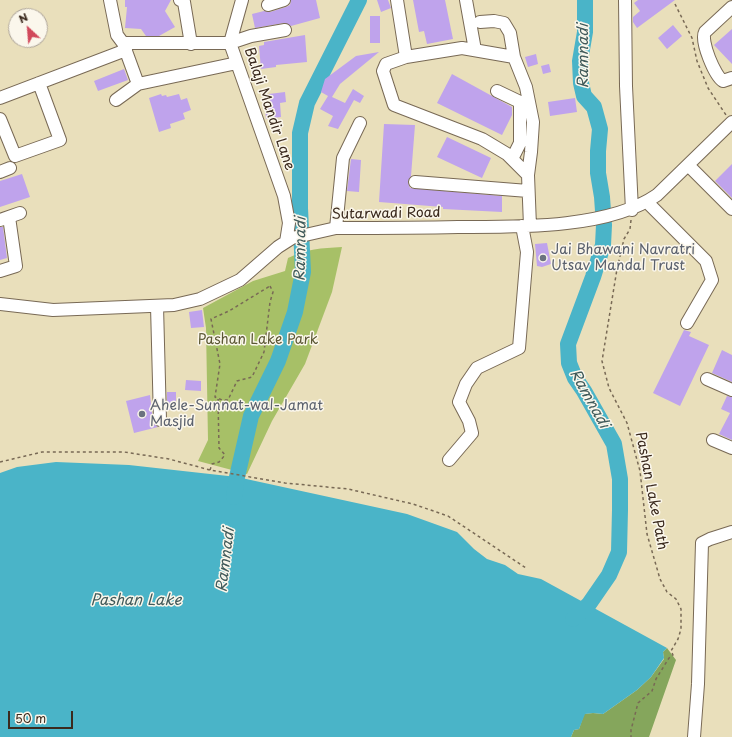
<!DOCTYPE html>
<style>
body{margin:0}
#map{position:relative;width:732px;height:737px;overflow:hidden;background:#e9dfbb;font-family:"Playpen Sans",sans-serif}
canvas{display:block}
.north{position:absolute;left:8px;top:8px;width:40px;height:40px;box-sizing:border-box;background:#fbf7ec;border:1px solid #aea59a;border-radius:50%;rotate:334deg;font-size:11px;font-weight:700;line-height:16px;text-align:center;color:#3b2a1e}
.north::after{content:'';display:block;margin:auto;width:14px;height:18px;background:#d1495b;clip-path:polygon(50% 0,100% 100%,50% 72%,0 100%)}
.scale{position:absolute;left:8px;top:711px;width:65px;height:18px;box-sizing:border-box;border:2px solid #3b2a1e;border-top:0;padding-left:5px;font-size:12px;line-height:14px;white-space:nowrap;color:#3b2a1e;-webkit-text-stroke:3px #fbf7ec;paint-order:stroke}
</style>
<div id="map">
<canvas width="732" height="737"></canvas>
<div class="north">N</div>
<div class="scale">50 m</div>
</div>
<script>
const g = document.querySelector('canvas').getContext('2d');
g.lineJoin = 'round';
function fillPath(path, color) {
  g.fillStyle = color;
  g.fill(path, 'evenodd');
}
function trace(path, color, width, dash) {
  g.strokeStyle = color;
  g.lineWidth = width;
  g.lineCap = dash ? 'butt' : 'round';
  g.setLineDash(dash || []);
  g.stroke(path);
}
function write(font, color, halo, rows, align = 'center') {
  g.font = font + ' "Playpen Sans",sans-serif';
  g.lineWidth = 3;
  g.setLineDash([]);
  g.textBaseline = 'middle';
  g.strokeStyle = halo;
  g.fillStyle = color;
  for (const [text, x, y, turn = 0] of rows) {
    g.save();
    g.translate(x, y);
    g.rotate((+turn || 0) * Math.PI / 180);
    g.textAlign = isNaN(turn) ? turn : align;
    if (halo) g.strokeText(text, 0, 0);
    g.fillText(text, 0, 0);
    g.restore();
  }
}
const green = new Path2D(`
 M 342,247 L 332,292 L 305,364 L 272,421 L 247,474 L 198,461 L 208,440 L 206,328 L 203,308 L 253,281 L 285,271 L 288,258 C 307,249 321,248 342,247 Z`);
const forest = new Path2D(`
 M 667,648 L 676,660 L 649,737 L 571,737 L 574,730 L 579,729 L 584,714 L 593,713 L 603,714 L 637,690 L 651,677 L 664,659 L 663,652 Z`);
const water = new Path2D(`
 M 56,462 L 129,465 L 237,477 L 407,514 L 457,532 L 474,549 L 487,559 L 505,565 L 518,574 L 541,579 L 667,648 L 663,652 L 664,658 L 651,677 L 637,690 L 603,714 L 593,713 L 585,714 L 579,729 L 574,730 L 571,737 L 0,737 L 0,473 L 17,467 Z`);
const river = new Path2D(`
 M 234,497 L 237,477 L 251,416 L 278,361 L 295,312 L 303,272 L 300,208 L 300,133 L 307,103 L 359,0
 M 573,619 L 589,604 L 609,575 L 619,552 L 620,510 L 620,479 L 614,444 L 584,391 L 575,378 L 569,363 L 568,344 L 593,277 L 603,245 L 604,225 L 602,197 L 598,173 L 598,151 L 600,129 L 594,107 L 584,96 L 581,83 L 580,61 L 585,32 L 585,0`);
const building = new Path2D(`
 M 125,0 L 171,0 L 165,11 L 175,27 L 159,36 L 146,36 L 141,29 L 125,28 L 127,7 L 125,7 Z
 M 291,0 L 316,0 L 320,18 L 291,26 L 284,23 L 255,28 L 252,14 L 264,11 L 270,12 L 286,7 L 290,5 Z
 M 377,0 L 388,0 L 391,8 L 381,12 Z
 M 413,0 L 445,0 L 453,39 L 427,44 L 424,31 L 419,32 Z
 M 638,0 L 675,0 L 637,28 L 633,22 L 633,17 L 640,11 L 634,3 Z
 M 370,16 L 380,16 L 380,43 L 370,43 Z
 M 673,25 L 682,36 L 667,49 L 658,38 Z
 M 732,29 L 732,64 L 714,45 Z
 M 305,35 L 307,62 L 276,65 L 276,67 L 261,69 L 259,46 L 264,45 L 264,42 Z
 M 379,52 L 340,84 L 332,97 L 345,103 L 353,89 L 364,96 L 360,103 L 354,100 L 338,129 L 328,126 L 333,116 L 320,109 L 328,96 L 321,92 L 325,79 L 356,56 Z
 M 536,54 L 538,64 L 528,67 L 525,57 Z
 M 549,64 L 551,72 L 543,74 L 541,66 Z
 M 124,69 L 128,80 L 98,91 L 94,81 Z
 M 452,74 L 512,107 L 512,115 L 502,135 L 437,103 Z
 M 285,92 L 286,102 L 280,103 L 281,117 L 266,119 L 265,106 L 271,106 L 269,94 Z
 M 161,94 L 162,96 L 166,95 L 167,97 L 179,94 L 181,100 L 187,98 L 191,110 L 183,113 L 185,119 L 170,124 L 171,128 L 159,132 L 149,98 Z
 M 575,98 L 577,112 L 550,116 L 548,102 Z
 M 384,124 L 415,125 L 411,176 L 408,182 L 410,188 L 502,196 L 502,212 L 443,209 L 443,207 L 379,202 Z
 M 447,137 L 491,158 L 482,178 L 437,157 Z
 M 351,159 L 361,160 L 359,192 L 347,191 Z
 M 732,164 L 732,198 L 715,181 Z
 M 22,174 L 30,197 L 0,207 L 0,181 Z
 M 0,227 L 3,227 L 7,258 L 0,260 Z
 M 547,243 L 551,264 L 542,267 L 537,266 L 535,244 Z
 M 202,310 L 204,327 L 191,328 L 189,312 Z
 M 684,330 L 691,332 L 689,336 L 709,345 L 680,406 L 653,393 Z
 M 722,350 L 732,355 L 732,382 L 712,373 Z
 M 186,380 L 201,381 L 201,391 L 185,390 Z
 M 167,392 L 176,392 L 176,409 L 167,410 Z
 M 150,395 L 153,421 L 158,427 L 134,433 L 126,401 Z
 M 727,396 L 732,397 L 732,440 L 719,434 L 730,413 L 721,409 Z`);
const path = new Path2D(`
 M 675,4 L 692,38 L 697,61 L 708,88 L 726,115
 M 631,220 L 630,229 L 624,239 L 617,269 L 602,361 L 609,388 L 627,423 L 640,471 L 647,534 L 660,579 L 667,592 L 676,599 L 681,609 L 681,629 L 678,639 L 671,651 L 673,655 L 669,658 L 656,679 L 652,691 L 638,703 L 631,730 L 631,737
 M 270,286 L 273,292 L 270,302 L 264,352 L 252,377 L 237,381 L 228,400 L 222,400 L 215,397 L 220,364 L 211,319 L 229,311 Z
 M 0,462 L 42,452 L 124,452 L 169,459 L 210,470 L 285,483 L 348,489 L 413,504 L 448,516 L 526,568
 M 210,470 L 212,464 L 219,462 L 225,455 L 219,448 L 218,398`);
const minor = new Path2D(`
 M 110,0 L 117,35 L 123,43 L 230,43 L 284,196 L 289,223 L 286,242
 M 180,0 L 184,2 L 191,44
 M 397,0 L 406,57
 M 466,0 L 475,50
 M 625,0 L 626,86 L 632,210
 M 268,5 L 284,0
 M 732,7 L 705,32 C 700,41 715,76 723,81 L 732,78
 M 480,22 L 494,21 L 504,23 L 510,33 L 514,57 L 526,87 L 533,122 L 531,152 L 528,175 L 530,226
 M 230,43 L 251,36 L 285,30
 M 230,43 L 242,0
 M 514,57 L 462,48 L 406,57 L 386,64 L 383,71 L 394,105 L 482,139 L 507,154 L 528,175
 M 138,84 L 237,63
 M 497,91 L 520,102 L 520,143 L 512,159
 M 0,98 L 126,50
 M 116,100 L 138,84 L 123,43
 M 0,119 L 15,156 L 60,140 L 39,83
 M 688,165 L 732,209
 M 0,172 L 10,168
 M 415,182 L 528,191
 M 647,202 L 706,261 L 712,280 L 687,323
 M 0,220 L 20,213
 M 336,228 L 343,158 L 360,123
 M 0,271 L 16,266 L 9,217
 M 0,304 L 53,310 L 174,305 L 200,299 L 240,280 L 278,247 L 292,238 L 336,228 C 377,228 417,228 458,227 C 516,227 608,229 657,195 L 732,122
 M 157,306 L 160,420
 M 707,379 L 732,390
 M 713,440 L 732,448
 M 449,460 L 472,433 L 469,421 L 459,402 L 466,384 L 477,368 L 519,348 L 527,252 L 522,226
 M 694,737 L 698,684 L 702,543 L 710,539 L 732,532`);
const markers = [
 [543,258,4,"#6b7280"],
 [142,414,4,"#6b7280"]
];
const streetNames = [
 ["Balaji Mandir Lane",269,109,71],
 ["Sutarwadi Road",386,214,-1],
 ["Pashan Lake Path",651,491,79]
];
const worshipNames = [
 ["Jai Bhawani Navratri",551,250],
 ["Utsav Mandal Trust",551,266],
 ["Ahele-Sunnat-wal-Jamat",150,406],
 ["Masjid",150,422]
];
const parkNames = [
 ["Pashan Lake Park",258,340]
];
const waterNames = [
 ["Ramnadi",584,56,-90],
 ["Ramnadi",301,249,-89],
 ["Ramnadi",589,399,61],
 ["Ramnadi",226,560,-83],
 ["Pashan Lake",136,601]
];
fillPath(green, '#a7c067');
fillPath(forest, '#85a65c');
fillPath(water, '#4ab4c8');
trace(river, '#4ab4c8', 16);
fillPath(building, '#bfa3ec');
trace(minor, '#786955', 14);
trace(path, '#786955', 1.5, [3, 3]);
trace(minor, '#fff', 12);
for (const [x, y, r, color] of markers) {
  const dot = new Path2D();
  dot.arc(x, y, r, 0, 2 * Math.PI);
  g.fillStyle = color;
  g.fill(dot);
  trace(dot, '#fbf7ec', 1.5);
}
write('14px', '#3b2a1e', '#fbf7ec', streetNames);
write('14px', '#5b616d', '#fbf7ec', worshipNames, 'left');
write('14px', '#5b5734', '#fbf7ec', parkNames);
write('italic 15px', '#405a5a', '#fbf7ec', waterNames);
</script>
